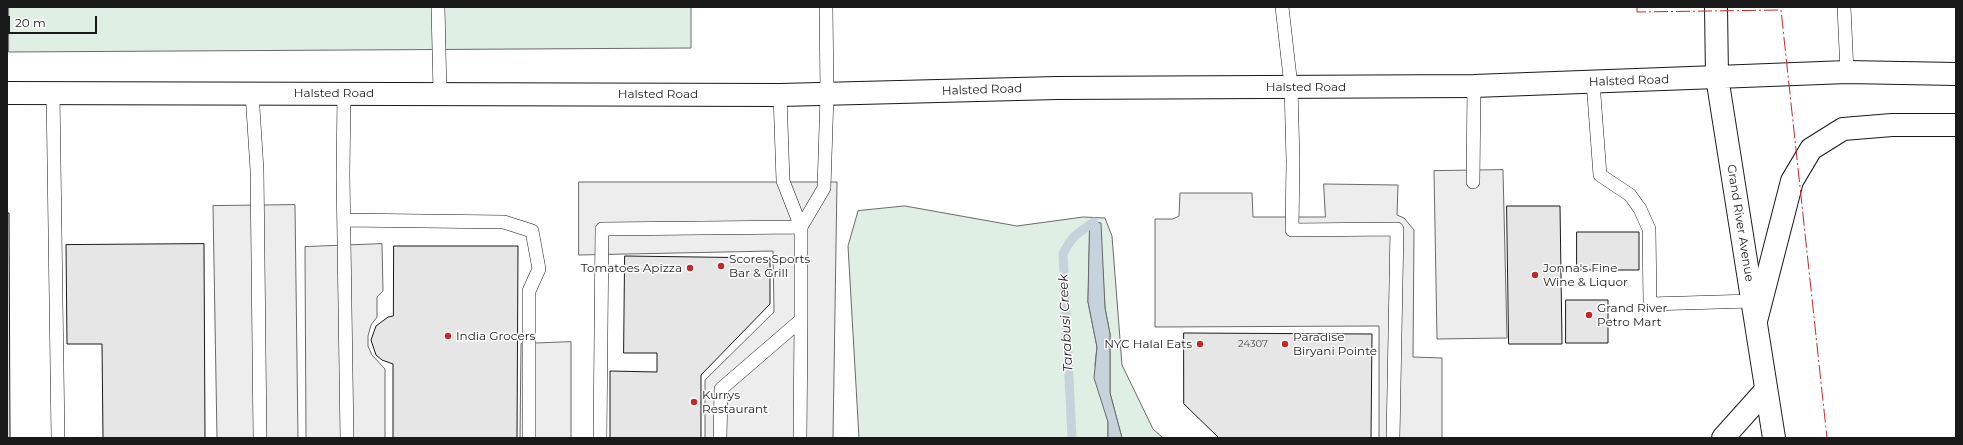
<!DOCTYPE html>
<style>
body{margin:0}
#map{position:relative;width:1963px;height:445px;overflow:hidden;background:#fff;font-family:Montserrat,sans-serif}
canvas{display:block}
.frame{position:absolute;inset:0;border:8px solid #1a1a1a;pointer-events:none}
.scale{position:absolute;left:8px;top:16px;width:89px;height:18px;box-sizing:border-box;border:2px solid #1a1a1a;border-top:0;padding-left:5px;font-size:12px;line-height:14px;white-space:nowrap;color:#1a1a1a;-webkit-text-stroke:3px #fff;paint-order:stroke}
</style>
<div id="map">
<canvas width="1963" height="445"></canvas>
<div class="frame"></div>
<div class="scale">20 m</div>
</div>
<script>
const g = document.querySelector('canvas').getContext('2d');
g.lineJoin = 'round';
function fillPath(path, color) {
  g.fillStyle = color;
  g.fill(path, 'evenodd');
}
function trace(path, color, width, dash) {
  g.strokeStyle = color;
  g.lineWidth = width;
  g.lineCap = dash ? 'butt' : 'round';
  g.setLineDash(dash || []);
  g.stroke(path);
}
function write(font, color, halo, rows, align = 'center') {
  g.font = font + ' Montserrat,sans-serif';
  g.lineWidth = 3;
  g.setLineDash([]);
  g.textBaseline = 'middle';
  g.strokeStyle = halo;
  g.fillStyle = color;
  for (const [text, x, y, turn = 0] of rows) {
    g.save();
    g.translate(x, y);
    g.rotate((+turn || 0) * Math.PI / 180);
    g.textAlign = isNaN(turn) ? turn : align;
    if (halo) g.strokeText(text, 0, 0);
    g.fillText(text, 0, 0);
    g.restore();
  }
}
const green = new Path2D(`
 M 9,7 L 691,7 L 691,48 L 9,52 Z
 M 905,206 L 1017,226 L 1083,217 L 1105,218 L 1112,236 L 1122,365 L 1153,429 L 1163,438 L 1122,438 L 1110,393 L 1110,334 L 1105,308 L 1100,223 L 1090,221 L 1088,302 L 1097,347 L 1095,365 L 1108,422 L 1108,438 L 859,438 L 848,246 L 858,211 Z`);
const parking = new Path2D(`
 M 1503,170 L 1507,338 L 1437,339 L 1434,171 Z
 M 579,182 L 837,182 L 833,438 L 705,438 L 705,380 L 774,312 L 773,251 L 579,255 Z
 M 1324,184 L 1398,185 L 1397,215 L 1404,218 L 1414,230 L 1413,357 L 1442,358 L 1442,438 L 1379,438 L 1379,326 L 1155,327 L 1155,219 L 1173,219 L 1179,216 L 1180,193 L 1252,193 L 1253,217 L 1325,217 Z
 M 295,205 L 298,438 L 217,438 L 213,206 Z
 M 382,244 L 383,291 L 377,297 L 377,317 L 371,325 L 368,336 L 368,346 L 372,355 L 385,369 L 385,438 L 306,438 L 305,247 Z
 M 571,342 L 571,438 L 520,438 L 521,344 Z`);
const water = new Path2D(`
 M 1090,221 L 1101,223 L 1105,308 L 1110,334 L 1110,393 L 1122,438 L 1108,438 L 1108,422 L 1094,378 L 1097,347 L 1088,302 Z`);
const stream = new Path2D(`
 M 1072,438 L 1063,254 C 1073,234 1077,234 1094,222`);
const building = new Path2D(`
 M 1507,206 L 1560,206 L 1562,344 L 1509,344 Z
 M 7,213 L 9,213 L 10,438 L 7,438 Z
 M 1577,232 L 1639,232 L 1639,270 L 1577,270 Z
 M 204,244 L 205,438 L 103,438 L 102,344 L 67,344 L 66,245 Z
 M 394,246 L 518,246 L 517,438 L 393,438 L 393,364 L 382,360 L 376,355 L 371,340 L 376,326 L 388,317 L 393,316 Z
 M 625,256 L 770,258 L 770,304 L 701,375 L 701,438 L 610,438 L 610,371 L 657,372 L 657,353 L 624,353 Z
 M 1566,300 L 1608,300 L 1608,343 L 1566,343 Z
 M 1184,333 L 1372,334 L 1371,438 L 1219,438 L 1184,404 Z`);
const service = new Path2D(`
 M 438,7 L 440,93
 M 1282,7 L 1291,86 L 1293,161 L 1292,230 L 1397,229 L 1393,438
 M 1844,7 L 1847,72
 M 1593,82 L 1600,175 L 1630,195 L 1640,209 L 1649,229 L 1650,304 L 1752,301
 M 53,92 L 58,438
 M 252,93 L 257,170 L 260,438
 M 344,94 L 343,175 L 347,438
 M 780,95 L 783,181 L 801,227 L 801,320
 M 1473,182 L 1474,86
 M 344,220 L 504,222 L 532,231 L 539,269 L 529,291 L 529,438
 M 801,227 L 824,188 L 827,95 L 826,7
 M 600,438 L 602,229 L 801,227
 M 720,438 L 721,389 L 801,320 L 800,438`);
const tertiary = new Path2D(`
 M 7,93 L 780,95 L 1057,88 L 1474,86 L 1717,77`);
const secondary = new Path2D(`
 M 1716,7 L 1717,77 L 1774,438
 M 1717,77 L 1847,72 L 1956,74`);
const motorway = new Path2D(`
 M 1756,321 L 1792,181 L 1811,149 L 1843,129 L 1892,125 L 1956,125
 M 1723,438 L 1766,390`);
const power = new Path2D(`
 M 1637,7 L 1637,12 L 1781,10 L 1827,438`);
const markers = [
 [721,266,4,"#c62828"],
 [690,268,4,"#c62828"],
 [1535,275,4,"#c62828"],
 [1589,315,4,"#c62828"],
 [448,336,4,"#c62828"],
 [1200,344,4,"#c62828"],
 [1285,344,4,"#c62828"],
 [694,402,4,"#c62828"]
];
const numberNames = [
 ["24307",1253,344]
];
const streetNames = [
 ["Halsted Road",1629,81,-2],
 ["Halsted Road",1306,87],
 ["Halsted Road",982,90,-2],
 ["Halsted Road",334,93],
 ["Halsted Road",658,94],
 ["Grand River Avenue",1740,223,81]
];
const poiNames = [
 ["Scores Sports",729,259],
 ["Bar & Grill",729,273],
 ["Tomatoes Apizza",682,268,"right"],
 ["Jonna's Fine",1543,268],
 ["Wine & Liquor",1543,282],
 ["Grand River",1597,308],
 ["Petro Mart",1597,322],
 ["India Grocers",456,336],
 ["Paradise",1293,337],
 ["Biryani Pointe",1293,351],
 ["NYC Halal Eats",1192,344,"right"],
 ["Kurrys",702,395],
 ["Restaurant",702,409]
];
const waterNames = [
 ["Tarabusi Creek",1066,323,-93]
];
fillPath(green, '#e0efe3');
trace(green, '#6a6a6a', 1);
fillPath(parking, '#ededed');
trace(parking, '#6a6a6a', 1);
fillPath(water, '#c6d2dc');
trace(water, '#6a6a6a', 1);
trace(stream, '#c6d2dc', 9);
fillPath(building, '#e6e6e6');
trace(building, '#1a1a1a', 1);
trace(service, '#1a1a1a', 14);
trace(tertiary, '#1a1a1a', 24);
trace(secondary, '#1a1a1a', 24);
trace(motorway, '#1a1a1a', 24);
trace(service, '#fff', 13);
trace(tertiary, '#fff', 22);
trace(secondary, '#fff', 22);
trace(motorway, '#fff', 22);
trace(power, '#c62828', 1, [14, 3, 2, 3]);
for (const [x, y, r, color] of markers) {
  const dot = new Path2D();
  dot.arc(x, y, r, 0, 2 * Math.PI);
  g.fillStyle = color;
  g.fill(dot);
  trace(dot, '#fff', 1.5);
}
write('10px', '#4d4d4d', null, numberNames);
write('12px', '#1a1a1a', '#fff', streetNames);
write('12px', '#1a1a1a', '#fff', poiNames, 'left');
write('italic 13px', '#1a1a1a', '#fff', waterNames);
</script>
